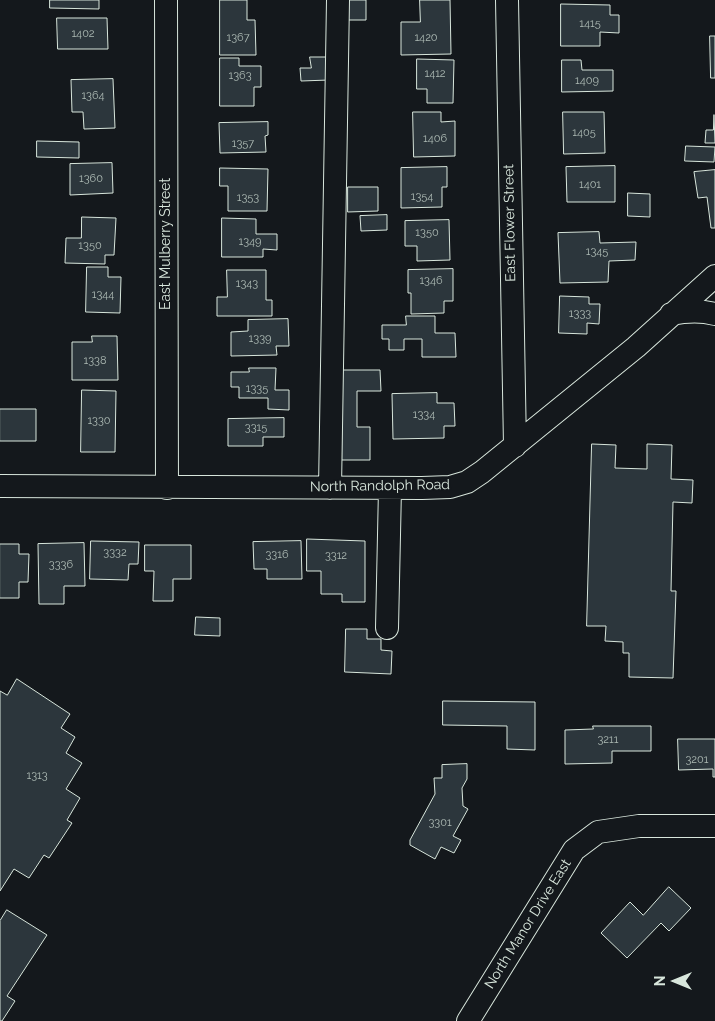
<!DOCTYPE html>
<style>
body{margin:0}
#map{position:relative;width:715px;height:1021px;overflow:hidden;background:#14181c;font-family:Raleway,sans-serif}
canvas{display:block}
.north{position:absolute;left:650px;top:956px;width:50px;height:50px;-webkit-text-stroke:4px #14181c;paint-order:stroke;rotate:270deg;font-size:14px;font-weight:700;line-height:20px;text-align:center;color:#d8e6dc}
.north::after{content:'';display:block;margin:auto;width:18px;height:22px;background:#d8e6dc;clip-path:polygon(50% 0,100% 100%,50% 72%,0 100%)}
</style>
<div id="map">
<canvas width="715" height="1021"></canvas>
<div class="north">N</div>
</div>
<script>
const g = document.querySelector('canvas').getContext('2d');
g.lineJoin = 'round';
function fillPath(path, color) {
  g.fillStyle = color;
  g.fill(path, 'evenodd');
}
function trace(path, color, width, dash) {
  g.strokeStyle = color;
  g.lineWidth = width;
  g.lineCap = dash ? 'butt' : 'round';
  g.setLineDash(dash || []);
  g.stroke(path);
}
function write(font, color, halo, rows, align = 'center') {
  g.font = font + ' Raleway,sans-serif';
  g.lineWidth = 4;
  g.setLineDash([]);
  g.textBaseline = 'middle';
  g.strokeStyle = halo;
  g.fillStyle = color;
  for (const [text, x, y, turn = 0] of rows) {
    g.save();
    g.translate(x, y);
    g.rotate((+turn || 0) * Math.PI / 180);
    g.textAlign = isNaN(turn) ? turn : align;
    if (halo) g.strokeText(text, 0, 0);
    g.fillText(text, 0, 0);
    g.restore();
  }
}
const building = new Path2D(`
 M 50,0 L 99,0 L 99,9 L 50,8 Z
 M 220,0 L 247,0 L 247,20 L 255,20 L 256,55 L 220,55 Z
 M 345,0 L 366,0 L 366,20 L 346,20 Z
 M 420,0 L 450,0 L 451,54 L 401,55 L 401,22 L 420,22 Z
 M 561,4 L 610,5 L 610,15 L 619,15 L 619,33 L 600,32 L 600,46 L 561,46 Z
 M 57,18 L 107,18 L 108,49 L 58,49 Z
 M 710,36 L 715,36 L 715,78 L 711,78 Z
 M 310,57 L 328,57 L 329,80 L 301,81 L 300,68 L 311,68 Z
 M 220,58 L 239,58 L 239,66 L 261,66 L 261,87 L 254,87 L 254,106 L 220,106 Z
 M 417,59 L 454,60 L 453,103 L 427,103 L 427,89 L 417,89 Z
 M 562,60 L 581,60 L 582,70 L 613,70 L 613,91 L 562,92 Z
 M 113,79 L 115,128 L 84,129 L 83,112 L 72,112 L 71,80 Z
 M 413,112 L 441,112 L 441,122 L 455,121 L 455,156 L 414,157 Z
 M 563,112 L 604,112 L 605,153 L 564,154 Z
 M 714,115 L 715,143 L 705,143 L 706,130 L 713,130 Z
 M 268,122 L 268,135 L 265,136 L 266,152 L 220,153 L 219,123 Z
 M 37,141 L 79,142 L 79,158 L 37,157 Z
 M 686,146 L 715,147 L 714,162 L 685,161 Z
 M 112,163 L 113,193 L 70,195 L 70,164 Z
 M 615,166 L 615,202 L 567,202 L 566,167 Z
 M 447,167 L 447,187 L 442,187 L 442,207 L 401,208 L 401,168 Z
 M 220,168 L 268,169 L 267,211 L 228,211 L 228,186 L 220,186 Z
 M 715,170 L 715,228 L 711,228 L 707,197 L 698,198 L 694,172 Z
 M 348,187 L 378,187 L 378,211 L 348,212 Z
 M 628,193 L 650,194 L 650,217 L 628,216 Z
 M 387,215 L 387,230 L 361,231 L 360,216 Z
 M 82,217 L 116,218 L 114,255 L 105,255 L 105,264 L 65,263 L 66,238 L 81,238 Z
 M 222,218 L 256,219 L 256,234 L 277,234 L 277,250 L 263,249 L 263,257 L 222,257 Z
 M 449,220 L 450,260 L 417,261 L 417,246 L 405,246 L 405,221 Z
 M 599,232 L 600,243 L 636,242 L 635,260 L 609,261 L 608,282 L 560,283 L 558,233 Z
 M 87,267 L 108,267 L 108,277 L 121,277 L 120,313 L 86,312 Z
 M 453,269 L 453,301 L 444,301 L 444,313 L 411,314 L 411,293 L 408,293 L 408,270 Z
 M 227,270 L 266,270 L 266,300 L 272,300 L 272,316 L 217,316 L 217,297 L 227,297 Z
 M 560,296 L 589,297 L 589,304 L 600,304 L 599,324 L 587,323 L 587,334 L 559,333 Z
 M 406,316 L 435,316 L 435,333 L 455,333 L 456,357 L 422,357 L 422,339 L 404,339 L 404,350 L 389,350 L 389,339 L 382,339 L 382,325 L 406,325 Z
 M 288,319 L 289,346 L 276,346 L 277,355 L 231,356 L 231,332 L 248,331 L 248,320 Z
 M 92,336 L 117,336 L 118,380 L 72,380 L 72,342 L 92,342 Z
 M 249,368 L 276,368 L 275,390 L 289,390 L 289,410 L 268,409 L 268,398 L 239,398 L 239,387 L 231,387 L 231,372 L 249,372 Z
 M 342,370 L 380,370 L 381,391 L 357,391 L 357,427 L 370,427 L 370,460 L 342,460 Z
 M 82,390 L 116,391 L 115,452 L 81,452 Z
 M 437,393 L 437,403 L 454,403 L 455,426 L 444,426 L 444,438 L 393,439 L 392,394 Z
 M 0,409 L 36,409 L 36,441 L 0,441 Z
 M 284,418 L 284,437 L 263,437 L 263,446 L 228,446 L 228,419 Z
 M 592,444 L 616,445 L 615,468 L 647,469 L 647,444 L 672,445 L 671,479 L 693,480 L 692,503 L 673,502 L 671,591 L 676,591 L 673,678 L 629,677 L 629,653 L 623,653 L 623,642 L 605,641 L 606,626 L 587,626 Z
 M 307,539 L 365,541 L 365,602 L 342,602 L 342,594 L 321,594 L 321,571 L 307,571 Z
 M 91,541 L 139,542 L 138,564 L 129,564 L 128,580 L 90,579 Z
 M 301,541 L 302,579 L 267,579 L 267,569 L 254,569 L 253,542 Z
 M 84,543 L 85,586 L 64,586 L 64,604 L 39,604 L 38,544 Z
 M 0,544 L 19,544 L 19,554 L 29,554 L 28,582 L 19,582 L 19,598 L 0,598 Z
 M 145,545 L 191,545 L 191,579 L 173,579 L 173,601 L 153,601 L 154,571 L 145,571 Z
 M 196,617 L 220,618 L 220,636 L 195,635 Z
 M 346,629 L 367,629 L 367,639 L 381,639 L 381,650 L 392,651 L 391,674 L 345,672 Z
 M 17,679 L 70,714 L 61,728 L 75,737 L 66,753 L 82,763 L 66,789 L 80,798 L 67,820 L 72,823 L 49,858 L 44,855 L 29,878 L 14,869 L 0,891 L 0,691 L 7,695 Z
 M 443,701 L 535,702 L 535,750 L 507,749 L 507,726 L 443,725 Z
 M 593,726 L 651,726 L 651,751 L 612,751 L 612,763 L 565,764 L 565,730 L 593,729 Z
 M 678,739 L 715,739 L 715,777 L 713,777 L 713,769 L 679,770 Z
 M 467,764 L 467,779 L 462,788 L 463,806 L 468,809 L 453,836 L 461,840 L 454,853 L 441,847 L 435,859 L 410,845 L 410,840 L 435,794 L 434,778 L 442,778 L 442,765 Z
 M 669,887 L 691,908 L 669,931 L 661,923 L 627,958 L 601,933 L 630,902 L 643,915 Z
 M 7,910 L 47,935 L 7,996 L 15,1001 L 2,1021 L 0,1021 L 0,921 Z`);
const minor = new Path2D(`
 M 166,0 L 167,488
 M 507,0 L 515,446
 M 671,314 C 686,311 700,310 715,314
 M 0,486 L 422,488 L 450,487 L 467,482 L 482,472 L 636,347 L 715,276
 M 330,488 L 338,0
 M 387,628 L 390,488
 M 468,1021 L 574,850 L 598,832 L 639,826 L 715,826`);
const numberNames = [
 ["1415",590,24],
 ["1402",83,34],
 ["1367",238,38],
 ["1420",426,38],
 ["1412",435,74],
 ["1363",240,76],
 ["1409",587,81],
 ["1364",93,96],
 ["1405",584,133],
 ["1406",435,139],
 ["1357",243,144],
 ["1360",91,179],
 ["1401",590,185],
 ["1354",422,197],
 ["1353",248,198],
 ["1350",427,233],
 ["1349",250,242],
 ["1350",90,246],
 ["1345",597,252],
 ["1346",431,281],
 ["1343",247,284],
 ["1344",103,295],
 ["1333",580,314],
 ["1339",260,339],
 ["1338",95,361],
 ["1335",257,389],
 ["1334",424,415],
 ["1330",99,421],
 ["3315",256,428],
 ["3332",115,553],
 ["3316",277,555],
 ["3312",336,556],
 ["3336",61,565],
 ["3211",608,740],
 ["3201",697,760],
 ["1313",37,776],
 ["3301",440,823]
];
const streetNames = [
 ["East Flower Street",510,223,-91],
 ["East Mulberry Street",166,244,-90],
 ["North Randolph Road",380,486,-1],
 ["North Manor Drive East",528,924,-58]
];
fillPath(building, '#2c363c');
trace(building, '#d8e6dc', 1);
trace(minor, '#d8e6dc', 24);
trace(minor, '#14181c', 22);
write('11px', '#adbab4', null, numberNames);
write('14px', '#d8e6dc', '#14181c', streetNames);
</script>
